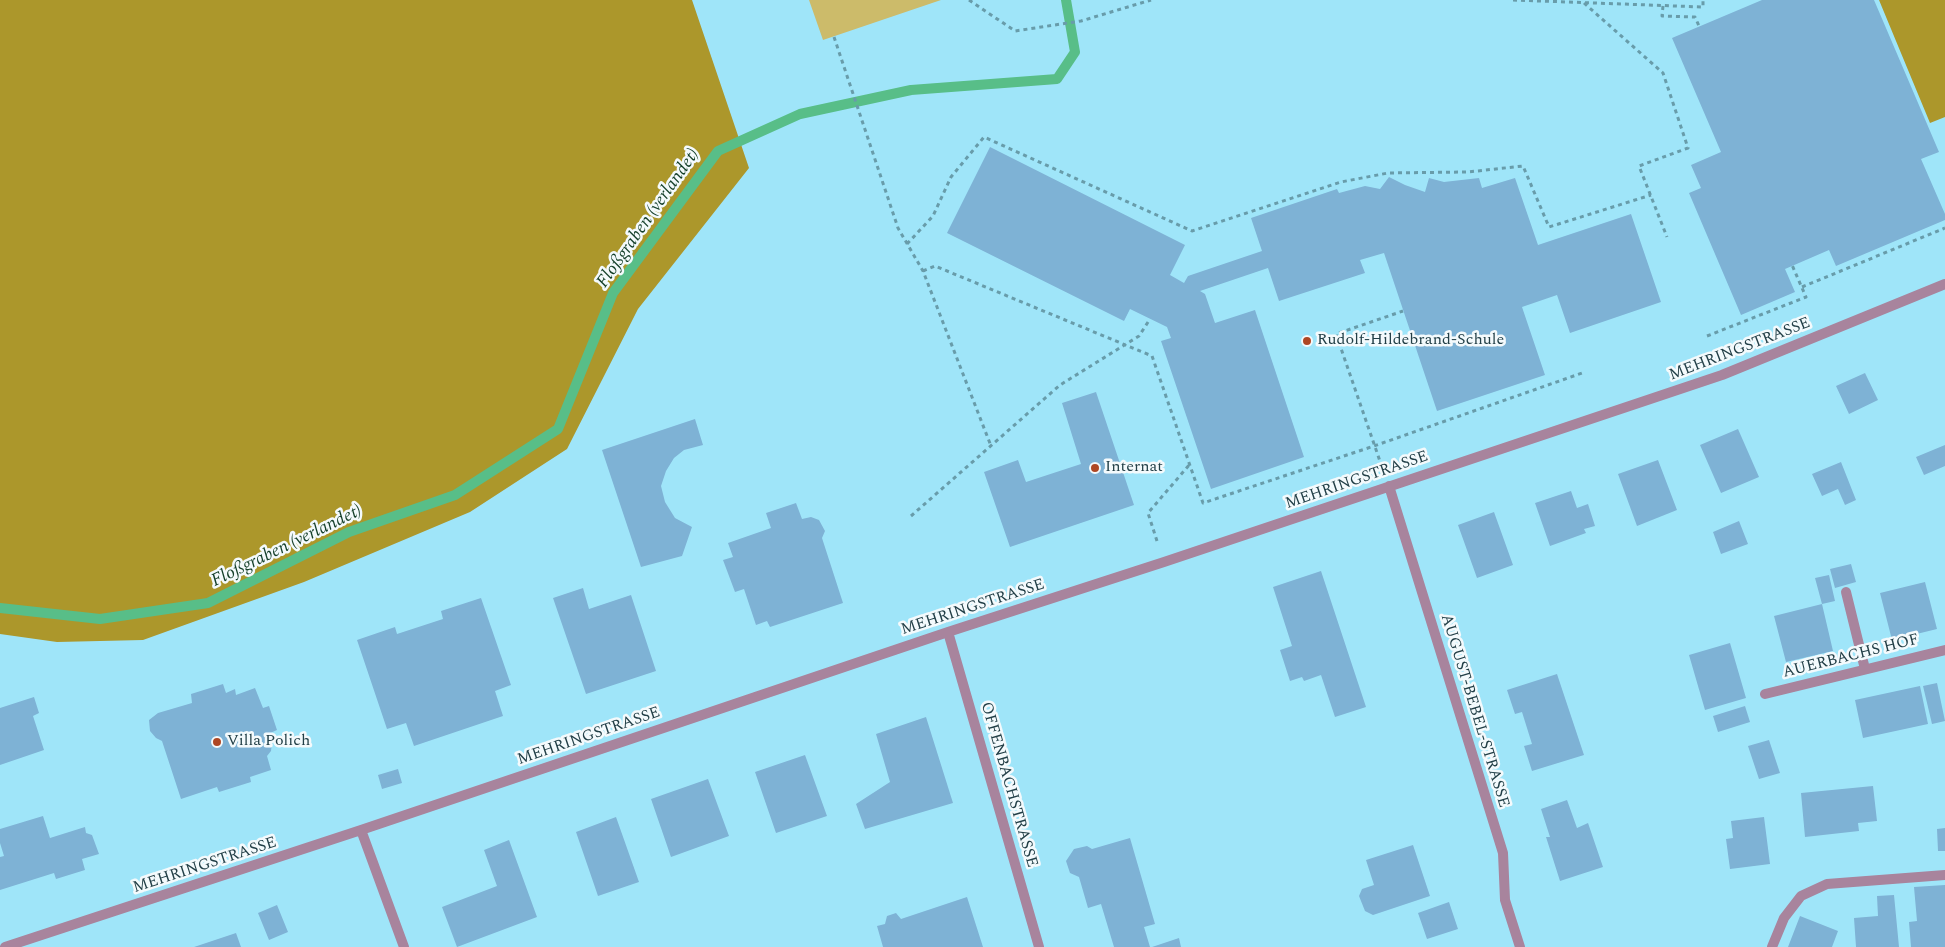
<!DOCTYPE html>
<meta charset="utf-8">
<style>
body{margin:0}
canvas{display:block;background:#9fe5f9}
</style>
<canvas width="1945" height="947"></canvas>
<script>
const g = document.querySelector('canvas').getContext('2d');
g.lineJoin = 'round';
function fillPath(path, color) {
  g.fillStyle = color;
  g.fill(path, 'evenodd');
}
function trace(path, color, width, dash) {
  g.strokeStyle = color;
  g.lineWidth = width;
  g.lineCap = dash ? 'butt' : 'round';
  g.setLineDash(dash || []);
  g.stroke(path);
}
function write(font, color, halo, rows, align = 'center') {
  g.font = font + ' Spectral,serif';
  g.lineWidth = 5;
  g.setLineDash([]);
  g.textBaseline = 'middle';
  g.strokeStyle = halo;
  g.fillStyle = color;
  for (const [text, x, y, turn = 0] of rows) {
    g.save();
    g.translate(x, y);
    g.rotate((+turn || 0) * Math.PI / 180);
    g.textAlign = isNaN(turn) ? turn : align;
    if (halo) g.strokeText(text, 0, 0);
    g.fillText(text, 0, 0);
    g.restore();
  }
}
const green = new Path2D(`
 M 809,0 L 941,0 L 823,40 Z`);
const forest = new Path2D(`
 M 0,0 L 692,0 L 749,168 L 638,309 L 567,449 L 470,512 L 304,582 L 143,640 L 57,642 L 0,634 Z
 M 1879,0 L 1945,0 L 1945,117 L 1930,123 Z`);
const stream = new Path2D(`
 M 0,608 L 100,619 L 208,603 L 349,532 L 455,495 L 558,429 L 613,293 L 718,151 L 800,114 L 911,90 L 1057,79 L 1075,52 L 1066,0`);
const building = new Path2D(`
 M 1762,0 L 1874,0 L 1939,152 L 1921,159 L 1945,214 L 1945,220 L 1836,266 L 1829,250 L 1785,269 L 1795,292 L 1741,315 L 1689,193 L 1701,188 L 1691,165 L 1721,152 L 1672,38 Z
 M 990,147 L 1185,245 L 1170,275 L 1184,283 L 1188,276 L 1262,251 L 1251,218 L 1337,189 L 1339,193 L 1365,186 L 1380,189 L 1389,177 L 1405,185 L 1425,192 L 1429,178 L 1444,182 L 1479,178 L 1482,188 L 1515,178 L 1538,245 L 1631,214 L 1661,302 L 1570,333 L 1557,295 L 1522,307 L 1545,375 L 1437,411 L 1384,253 L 1360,260 L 1365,273 L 1279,301 L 1268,268 L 1200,291 L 1205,294 L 1215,323 L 1255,310 L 1304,457 L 1211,489 L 1161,341 L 1171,338 L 1167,327 L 1130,309 L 1124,321 L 947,233 Z
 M 1865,373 L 1878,400 L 1849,414 L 1836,386 Z
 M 1096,392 L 1134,505 L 1010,547 L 984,472 L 1018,460 L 1026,482 L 1081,464 L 1062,403 Z
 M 695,419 L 703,445 L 684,450 L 674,458 L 666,471 L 661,486 L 665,502 L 675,518 L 692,527 L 682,556 L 641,567 L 602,450 Z
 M 1738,429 L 1759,477 L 1721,493 L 1700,445 Z
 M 1945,445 L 1945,466 L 1924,475 L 1916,457 Z
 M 1658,460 L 1677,510 L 1637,526 L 1618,474 Z
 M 1841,462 L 1856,500 L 1845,505 L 1838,489 L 1822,496 L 1812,474 Z
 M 1571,491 L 1577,508 L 1588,504 L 1595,526 L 1584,529 L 1586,533 L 1550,546 L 1535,503 Z
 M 796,503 L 802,519 L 811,517 L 819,520 L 825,531 L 822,538 L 843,603 L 770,627 L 767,621 L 756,625 L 744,589 L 735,592 L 723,560 L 733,557 L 728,543 L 771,528 L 766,513 Z
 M 1494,512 L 1513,565 L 1477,578 L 1458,525 Z
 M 1739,521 L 1748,544 L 1721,554 L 1713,532 Z
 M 1851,564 L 1856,582 L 1835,588 L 1830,569 Z
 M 1321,571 L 1366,707 L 1335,717 L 1321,675 L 1304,681 L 1302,677 L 1290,681 L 1280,650 L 1292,646 L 1273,587 Z
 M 1829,575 L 1835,601 L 1822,604 L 1815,578 Z
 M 1925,582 L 1937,629 L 1892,640 L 1880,593 Z
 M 583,588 L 589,609 L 631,595 L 656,671 L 586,694 L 553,598 Z
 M 481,598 L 511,685 L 495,691 L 503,716 L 414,746 L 406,723 L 387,729 L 357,640 L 395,627 L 397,634 L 443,619 L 441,611 Z
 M 1822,604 L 1833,651 L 1786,662 L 1774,616 Z
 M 1730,643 L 1746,698 L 1705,710 L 1689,655 Z
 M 1557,674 L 1584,755 L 1532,771 L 1524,746 L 1532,744 L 1522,712 L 1515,714 L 1507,690 Z
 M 1937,683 L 1945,721 L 1932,724 L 1923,686 Z
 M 223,684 L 226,693 L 235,689 L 236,695 L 255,688 L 263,708 L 269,706 L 277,730 L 268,734 L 272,743 L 271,751 L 267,756 L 271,770 L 250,777 L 251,782 L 219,792 L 217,787 L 181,799 L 162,741 L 156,738 L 150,731 L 149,720 L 158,713 L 192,703 L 191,694 Z
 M 1920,686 L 1928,724 L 1863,738 L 1855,700 Z
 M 34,697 L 39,713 L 33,716 L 44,750 L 0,765 L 0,708 Z
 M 1745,706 L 1750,722 L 1718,732 L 1713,716 Z
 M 926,717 L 953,803 L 865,829 L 856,804 L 890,782 L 876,734 Z
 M 1769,740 L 1780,773 L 1759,779 L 1748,746 Z
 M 805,755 L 827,816 L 776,833 L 755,772 Z
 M 398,769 L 402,783 L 382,789 L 378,775 Z
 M 708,779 L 729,836 L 671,857 L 651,799 Z
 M 1873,786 L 1877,821 L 1858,823 L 1859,831 L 1805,837 L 1801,793 Z
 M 1567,800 L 1577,828 L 1588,823 L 1603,867 L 1560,881 L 1546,837 L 1550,837 L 1541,809 Z
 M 43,816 L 50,838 L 85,827 L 86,833 L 92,835 L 99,854 L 82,859 L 85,870 L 56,879 L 54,873 L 0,890 L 0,857 L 4,856 L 0,843 L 0,829 Z
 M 616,817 L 639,882 L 598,896 L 576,832 Z
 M 1764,817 L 1770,864 L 1730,869 L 1726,839 L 1733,838 L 1731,821 Z
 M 1945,828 L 1945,851 L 1938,851 L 1937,829 Z
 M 1130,838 L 1155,924 L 1144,927 L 1150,947 L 1114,947 L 1101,904 L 1088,908 L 1079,877 L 1070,873 L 1066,861 L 1074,849 L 1087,846 L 1092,849 Z
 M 509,840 L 537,917 L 457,947 L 442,907 L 497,886 L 484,850 Z
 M 1413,845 L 1430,896 L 1373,915 L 1365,911 L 1359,896 L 1362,889 L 1374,885 L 1366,860 Z
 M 1945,885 L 1945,947 L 1911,947 L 1909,922 L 1917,921 L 1914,887 Z
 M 1894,895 L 1899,947 L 1856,947 L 1854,918 L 1878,916 L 1877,896 Z
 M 967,897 L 983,947 L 883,947 L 877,926 L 885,924 L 887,916 L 896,913 L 901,919 Z
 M 1449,902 L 1458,929 L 1427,939 L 1418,913 Z
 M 277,905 L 288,932 L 269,940 L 258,913 Z
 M 1800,916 L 1838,931 L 1832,947 L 1788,947 Z
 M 236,933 L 241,947 L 194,947 Z
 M 1179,938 L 1181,947 L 1152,947 Z`);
const path = new Path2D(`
 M 969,0 L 1015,31 L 1081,21 L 1151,0
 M 1513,0 L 1703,7 L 1703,0
 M 1584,3 L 1663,73 L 1688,148 L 1639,166 L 1667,237
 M 1663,6 L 1662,16 L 1695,17 L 1699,26
 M 834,37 L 898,228 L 923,271 L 991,446
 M 907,244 L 933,216 L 951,177 L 984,137 L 1192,231 L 1341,182 L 1388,173 L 1468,172 L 1523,166 L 1549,227 L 1651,195
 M 923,271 L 935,266 L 1152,356 L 1203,503 L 1374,446 L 1585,372
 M 1802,287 L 1945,228
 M 1707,336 L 1806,297 L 1792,265
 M 1382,467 L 1336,334 L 1403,311
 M 911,516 L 1060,385 L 1139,336 L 1150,319
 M 1157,541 L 1148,513 L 1190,464`);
const service = new Path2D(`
 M 1846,592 L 1865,669`);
const minor = new Path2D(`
 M 1389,486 L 1503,853 L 1505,900 L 1520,947
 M 948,632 L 1039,947
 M 1765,694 L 1945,650
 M 361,830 L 404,947
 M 5,947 L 361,830 L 948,632 L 1164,562 L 1722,375 L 1945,284
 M 1772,947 L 1784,918 L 1801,896 L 1827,884 L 1945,875`);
const markers = [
 [1307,341,5,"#ae4724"],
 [1095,468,5,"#ae4724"],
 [217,742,5,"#ae4724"]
];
const poiNames = [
 ["Rudolf-Hildebrand-Schule",1317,341],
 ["Internat",1105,468],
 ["Villa Polich",227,742]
];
const streetNames = [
 ["MEHRINGSTRASSE",1740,350,-21],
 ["MEHRINGSTRASSE",1357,481,-19],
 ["MEHRINGSTRASSE",973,608,-18],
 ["AUERBACHS HOF",1851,657,-14],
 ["AUGUST-BEBEL-STRASSE",1474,711,73],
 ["MEHRINGSTRASSE",589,737,-19],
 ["OFFENBACHSTRASSE",1008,785,74],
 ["MEHRINGSTRASSE",205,866,-18]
];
const waterNames = [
 ["Floßgraben (verlandet)",649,219,-55],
 ["Floßgraben (verlandet)",287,547,-26]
];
fillPath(green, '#ccbb6a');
fillPath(forest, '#ac972b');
trace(stream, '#58be88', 10);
fillPath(building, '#7eb2d5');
trace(path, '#689caa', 3, [4, 4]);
trace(service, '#a8849d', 10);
trace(minor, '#a8849d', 10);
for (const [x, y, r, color] of markers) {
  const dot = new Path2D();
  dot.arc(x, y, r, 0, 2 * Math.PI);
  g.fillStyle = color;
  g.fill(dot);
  trace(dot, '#f4fafc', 2);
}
write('16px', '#223f47', '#f4fafc', poiNames, 'left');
write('16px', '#223f47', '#f4fafc', streetNames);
write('italic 18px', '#143f29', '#f4fafc', waterNames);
</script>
